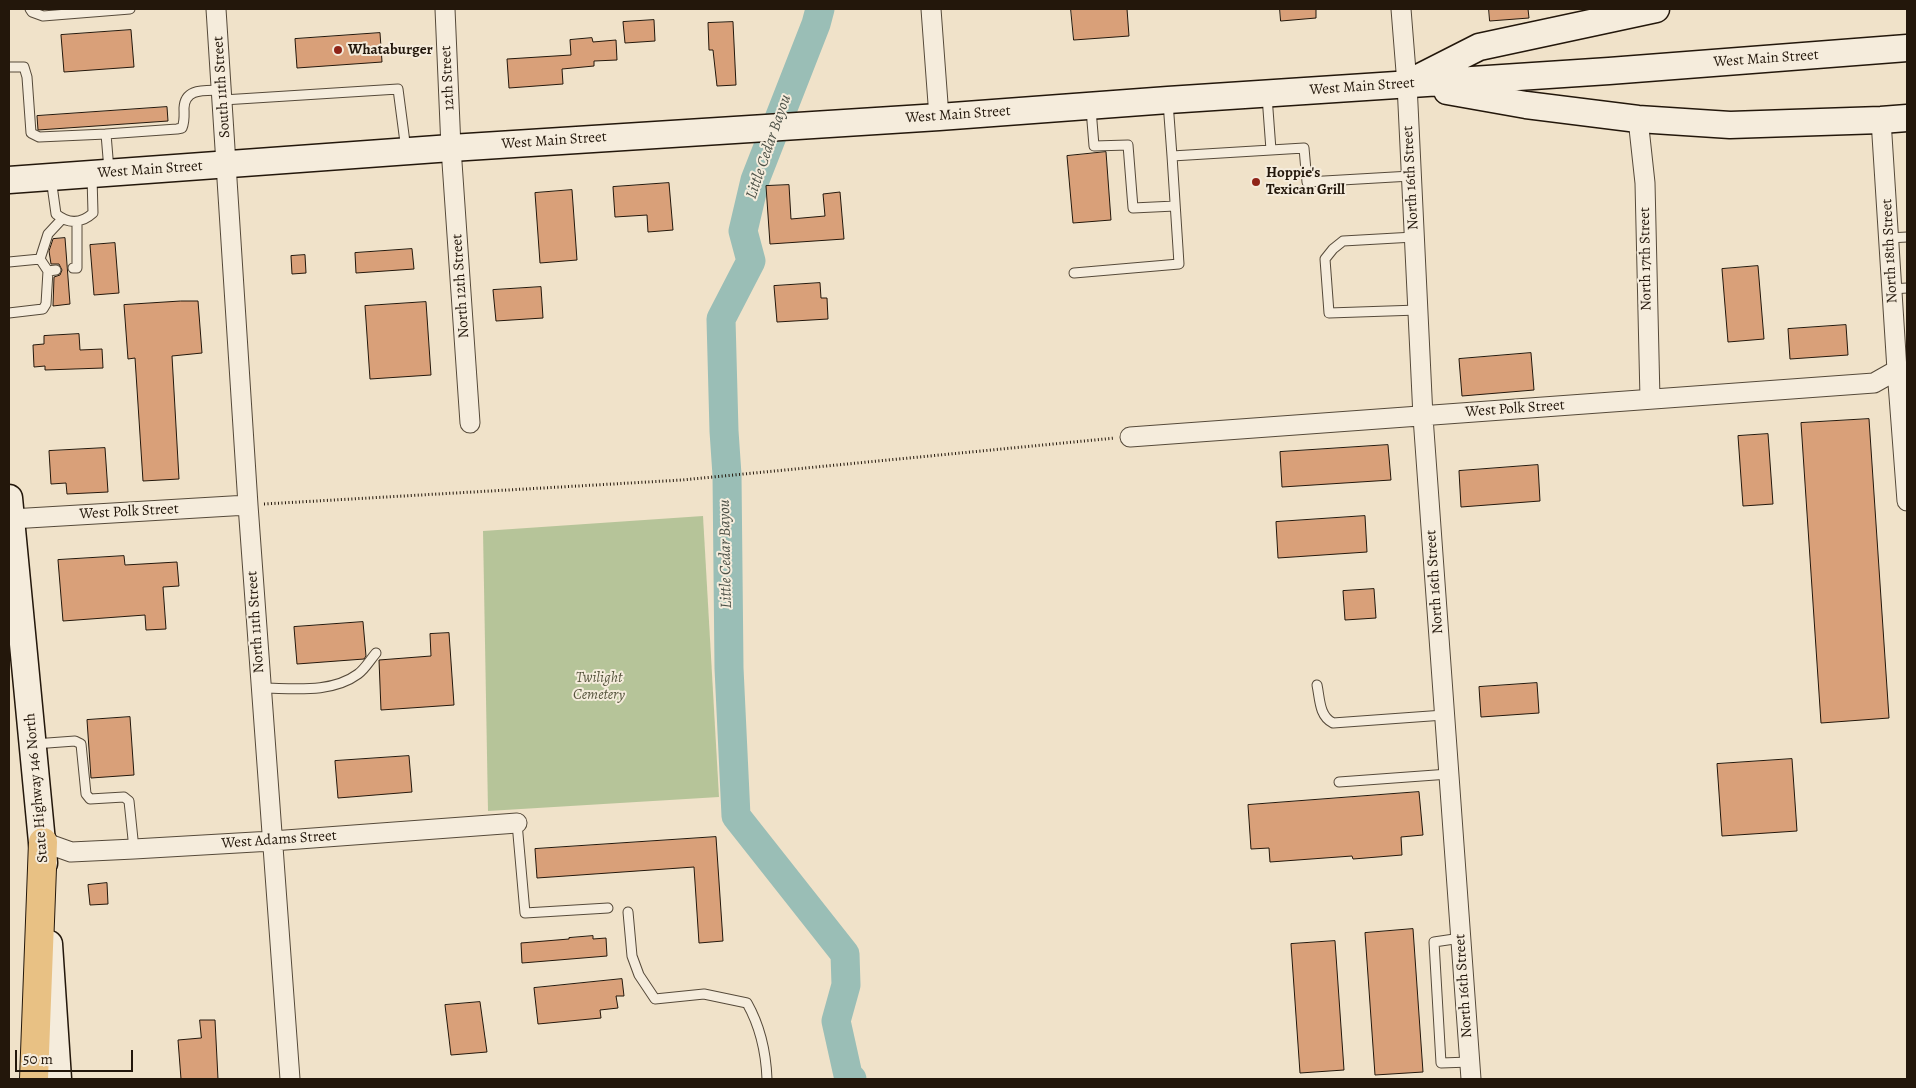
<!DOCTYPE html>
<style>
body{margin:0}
#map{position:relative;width:1916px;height:1088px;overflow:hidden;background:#f0e2c9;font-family:Alegreya,serif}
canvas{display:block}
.frame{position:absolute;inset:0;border:10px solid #23170b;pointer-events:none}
.scale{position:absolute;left:15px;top:1050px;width:118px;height:22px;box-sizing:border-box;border:2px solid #23170b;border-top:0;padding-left:6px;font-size:15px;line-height:18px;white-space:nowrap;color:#23170b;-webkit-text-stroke:4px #f5ecdc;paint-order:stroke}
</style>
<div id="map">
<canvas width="1916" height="1088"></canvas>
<div class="frame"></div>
<div class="scale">50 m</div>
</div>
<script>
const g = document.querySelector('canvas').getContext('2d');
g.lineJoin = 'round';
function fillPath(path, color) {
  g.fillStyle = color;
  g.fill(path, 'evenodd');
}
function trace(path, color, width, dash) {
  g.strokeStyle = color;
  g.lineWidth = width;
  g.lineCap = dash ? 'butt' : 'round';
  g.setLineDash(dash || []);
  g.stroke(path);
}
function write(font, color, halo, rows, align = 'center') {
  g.font = font + ' Alegreya,serif';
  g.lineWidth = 4;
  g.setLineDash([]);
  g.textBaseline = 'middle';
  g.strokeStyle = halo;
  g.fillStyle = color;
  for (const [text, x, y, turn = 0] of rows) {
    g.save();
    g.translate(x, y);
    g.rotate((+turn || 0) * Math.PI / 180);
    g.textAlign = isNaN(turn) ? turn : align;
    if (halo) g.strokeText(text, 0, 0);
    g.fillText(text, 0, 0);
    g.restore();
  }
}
const green = new Path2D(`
 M 703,516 L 719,797 L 488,811 L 483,531 Z`);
const river = new Path2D(`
 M 820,9 L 816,24 L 755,180 L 743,231 L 751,261 L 721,319 L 724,431 L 727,475 L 729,668 L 736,816 L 845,954 L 846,985 L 836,1021 L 848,1075 L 852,1079`);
const building = new Path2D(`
 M 1071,9 L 1127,9 L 1129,36 L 1074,40 Z
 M 1280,9 L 1316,9 L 1316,18 L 1281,21 Z
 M 1489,9 L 1528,9 L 1529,18 L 1490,21 Z
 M 654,20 L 655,41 L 625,43 L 623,22 Z
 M 733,22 L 736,85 L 717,86 L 713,50 L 709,50 L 708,23 Z
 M 131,30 L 134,67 L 64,72 L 61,35 Z
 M 380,33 L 382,62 L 297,68 L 295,39 Z
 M 592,38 L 593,42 L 616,40 L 617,60 L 594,61 L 594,66 L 562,69 L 563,84 L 509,88 L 507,59 L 571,55 L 570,40 Z
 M 167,107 L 168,121 L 38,130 L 37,116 Z
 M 1106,152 L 1111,220 L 1073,223 L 1067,156 Z
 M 669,183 L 673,230 L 648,232 L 647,215 L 615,217 L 613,187 Z
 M 789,185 L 791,219 L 825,216 L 823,194 L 840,192 L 844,239 L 770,244 L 766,186 Z
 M 572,190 L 577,260 L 540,263 L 535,193 Z
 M 65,238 L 70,304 L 53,306 L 54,277 L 60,275 L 62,270 L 59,264 L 51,264 L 49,251 L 53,239 Z
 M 115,243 L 119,293 L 94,295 L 90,245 Z
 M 412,249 L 414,269 L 356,273 L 355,253 Z
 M 305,255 L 306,273 L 292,274 L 291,256 Z
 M 1758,266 L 1764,339 L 1728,342 L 1722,269 Z
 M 820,283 L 821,298 L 827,298 L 828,319 L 777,322 L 774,286 Z
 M 541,287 L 543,318 L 496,321 L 493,290 Z
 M 181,301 L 198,301 L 202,353 L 172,356 L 179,479 L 143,481 L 135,358 L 128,359 L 124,305 Z
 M 426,302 L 431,375 L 370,379 L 365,306 Z
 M 1846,325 L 1848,355 L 1790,359 L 1788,329 Z
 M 79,334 L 80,350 L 102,349 L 103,368 L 45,370 L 45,366 L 34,367 L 33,345 L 44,344 L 44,336 Z
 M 1531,353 L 1534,390 L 1462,396 L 1459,359 Z
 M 1869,419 L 1889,718 L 1821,723 L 1801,423 Z
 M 1768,434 L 1773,504 L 1743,506 L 1738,436 Z
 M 1388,445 L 1391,480 L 1282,487 L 1280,452 Z
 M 105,448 L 108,492 L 67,494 L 66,483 L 51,484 L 49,451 Z
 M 1538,465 L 1540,501 L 1461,507 L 1459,471 Z
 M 1365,516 L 1367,552 L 1278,558 L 1276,522 Z
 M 124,556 L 125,565 L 177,562 L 179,586 L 163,587 L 166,629 L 146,630 L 145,615 L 63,621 L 58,560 Z
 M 1374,589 L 1376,618 L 1345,620 L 1343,591 Z
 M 363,622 L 366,656 L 364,659 L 297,664 L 294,627 Z
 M 449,633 L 454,705 L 381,710 L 379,660 L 431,656 L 430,634 Z
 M 1537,683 L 1539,713 L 1481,717 L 1479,687 Z
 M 130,717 L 134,775 L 91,778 L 87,720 Z
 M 409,756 L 412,792 L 338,798 L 335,761 Z
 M 1792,759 L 1797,831 L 1722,836 L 1717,764 Z
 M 1419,792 L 1423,835 L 1401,837 L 1402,855 L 1353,859 L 1352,856 L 1270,862 L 1269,848 L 1251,849 L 1248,805 Z
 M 716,837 L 723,941 L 699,943 L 694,867 L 537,878 L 535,849 Z
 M 107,883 L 108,904 L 90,905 L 88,885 Z
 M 1413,929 L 1423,1072 L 1375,1075 L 1365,933 Z
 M 593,936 L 593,939 L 606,938 L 607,956 L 522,963 L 521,943 L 569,939 L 569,938 Z
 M 1335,941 L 1344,1070 L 1300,1073 L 1291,944 Z
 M 622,979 L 624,996 L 616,996 L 618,1008 L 600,1010 L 601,1018 L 538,1024 L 534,988 Z
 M 480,1002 L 487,1052 L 451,1055 L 445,1005 Z
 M 200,1020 L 215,1020 L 218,1079 L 181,1079 L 178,1040 L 201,1038 Z`);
const path = new Path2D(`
 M 264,504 L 682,480 L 1115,438`);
const service = new Path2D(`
 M 30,9 L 32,12 L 43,16 L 130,9
 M 9,67 L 24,67 L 27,77 L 31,133 L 39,137 L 106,134
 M 1267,96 L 1271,150
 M 223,100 L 398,89 L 406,150
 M 1168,102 L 1172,156
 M 1091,109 L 1094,146 L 1128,145 L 1133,208 L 1175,206
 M 109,170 L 106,134 L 177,129 L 182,128 C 185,121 184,115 184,108 C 185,87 206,91 222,90
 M 51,178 L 56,214 C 68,224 81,224 93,213 L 92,177
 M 1414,237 L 1343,241 L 1333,249 L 1325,259 L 1329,313 L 1418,310
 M 1889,238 L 1907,237
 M 40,259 L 48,234 L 62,219
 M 9,262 L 40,259 L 48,271 L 56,270
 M 73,268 L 77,268 L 77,222
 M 1074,273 L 1179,264 L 1172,156 L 1304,148 L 1307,182 L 1411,176
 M 1892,289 L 1907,288
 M 9,313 L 43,309 L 46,304 L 48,271
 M 1317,685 C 1320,699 1319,716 1333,723 L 1444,715
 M 261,688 C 292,688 331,694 358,674 C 365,669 370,660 376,653
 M 34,744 L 75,741 L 81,744 L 86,794 L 90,799 L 124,797 L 129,801 L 134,849
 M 1339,782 L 1449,774
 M 517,823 L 525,913 L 608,908
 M 628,912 L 632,956 L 639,975 L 655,999 L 704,994 L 747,1003 C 760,1026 766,1053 767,1079
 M 1461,938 L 1434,942 L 1441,1063 L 1470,1062`);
const minor = new Path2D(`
 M 216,9 L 248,505 L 290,1079
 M 445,9 L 451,148 L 470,423
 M 931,9 L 939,117
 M 1401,9 L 1407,84 L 1423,417 L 1471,1079
 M 1638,119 L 1645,183 L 1650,399
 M 1881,120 L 1897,370 L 1907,501
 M 1130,437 L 1874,383 L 1897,370
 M 11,519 L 248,505
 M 43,842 L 71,852 L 134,849 L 272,841 L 517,823`);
const secondary = new Path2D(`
 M 1416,79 L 1479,47 L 1656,9
 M 1447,91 L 1526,105 L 1638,119 L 1730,125 L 1881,120 L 1907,118
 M 9,180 L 451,148 L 939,117 L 1168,100 L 1609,71 L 1907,48
 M 9,498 L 44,863
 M 49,944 L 58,1079`);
const motorway = new Path2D(`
 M 34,1079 L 43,842`);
const markers = [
 [338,50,5,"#8f2418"],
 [1256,182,5,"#8f2418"]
];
const poiNames = [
 ["Whataburger",348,50],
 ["Hoppie's",1266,173],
 ["Texican Grill",1266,190]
];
const streetNames = [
 ["West Main Street",1766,59,-4],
 ["12th Street",448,78,-93],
 ["South 11th Street",222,87,-94],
 ["West Main Street",1362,87,-4],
 ["West Main Street",958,115,-4],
 ["West Main Street",554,141,-4],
 ["West Main Street",150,170,-4],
 ["North 16th Street",1411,178,-93],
 ["North 18th Street",1890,251,-93],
 ["North 17th Street",1646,259,-91],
 ["North 12th Street",461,286,-94],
 ["West Polk Street",1515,409,-4],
 ["West Polk Street",129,512,-3],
 ["North 16th Street",1435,582,-94],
 ["North 11th Street",256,622,-94],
 ["State Highway 146 North",37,788,-95],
 ["West Adams Street",279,840,-4],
 ["North 16th Street",1464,986,-94]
];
const parkNames = [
 ["Twilight",599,678],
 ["Cemetery",599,695]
];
const waterNames = [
 ["Little Cedar Bayou",769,147,-71],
 ["Little Cedar Bayou",726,554,-91]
];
fillPath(green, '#b6c499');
trace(river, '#9abeb6', 29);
fillPath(building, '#d9a079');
trace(building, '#23170b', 1);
trace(service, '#564a3a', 11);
trace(minor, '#564a3a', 21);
trace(secondary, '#23170b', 29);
trace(motorway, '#23170b', 30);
trace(path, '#23170b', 3, [1, 2.5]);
trace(service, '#f5ecdc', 9);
trace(minor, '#f5ecdc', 19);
trace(secondary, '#f5ecdc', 26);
trace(motorway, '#e8c184', 28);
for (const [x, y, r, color] of markers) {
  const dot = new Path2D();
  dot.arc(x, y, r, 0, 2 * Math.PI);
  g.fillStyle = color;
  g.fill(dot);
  trace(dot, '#f5ecdc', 2);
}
write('bold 15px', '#23170b', '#f5ecdc', poiNames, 'left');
write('15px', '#23170b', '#f5ecdc', streetNames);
write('italic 15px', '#56543d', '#f5ecdc', parkNames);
write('italic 16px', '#4d5147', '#f5ecdc', waterNames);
</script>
